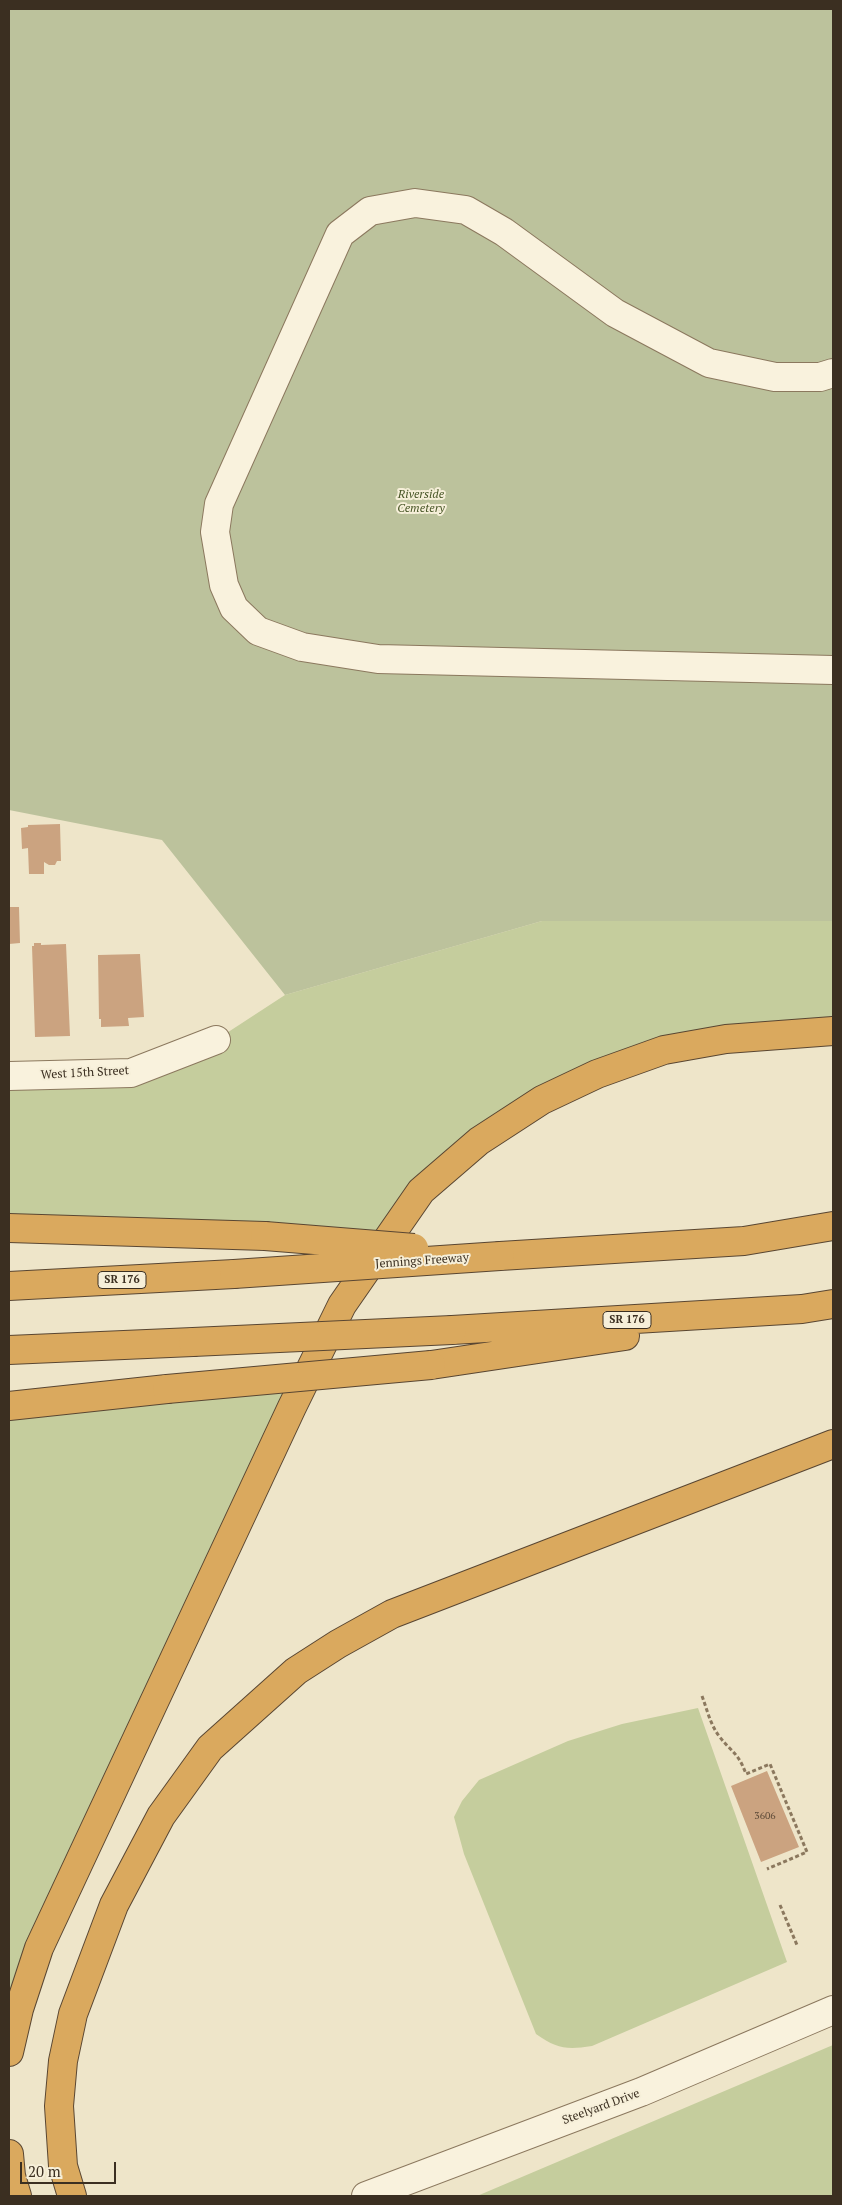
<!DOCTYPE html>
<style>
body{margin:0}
#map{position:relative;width:842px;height:2205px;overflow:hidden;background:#eee5c9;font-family:"PT Serif",serif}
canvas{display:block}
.frame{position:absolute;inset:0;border:10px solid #3b2f21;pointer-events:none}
.scale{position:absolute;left:20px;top:2162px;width:96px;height:22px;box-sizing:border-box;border:2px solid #3b2f21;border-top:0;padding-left:6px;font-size:15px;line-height:18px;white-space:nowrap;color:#3b2f21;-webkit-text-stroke:4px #f6efd9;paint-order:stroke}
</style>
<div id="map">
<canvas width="842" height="2205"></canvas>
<div class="frame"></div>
<div class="scale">20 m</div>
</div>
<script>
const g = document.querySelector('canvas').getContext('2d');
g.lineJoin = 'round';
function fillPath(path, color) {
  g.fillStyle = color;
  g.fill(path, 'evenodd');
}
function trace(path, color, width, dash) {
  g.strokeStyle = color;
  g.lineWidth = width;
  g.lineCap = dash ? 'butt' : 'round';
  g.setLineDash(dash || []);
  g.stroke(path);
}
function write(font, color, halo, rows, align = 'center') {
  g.font = font + ' "PT Serif",serif';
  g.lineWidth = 4;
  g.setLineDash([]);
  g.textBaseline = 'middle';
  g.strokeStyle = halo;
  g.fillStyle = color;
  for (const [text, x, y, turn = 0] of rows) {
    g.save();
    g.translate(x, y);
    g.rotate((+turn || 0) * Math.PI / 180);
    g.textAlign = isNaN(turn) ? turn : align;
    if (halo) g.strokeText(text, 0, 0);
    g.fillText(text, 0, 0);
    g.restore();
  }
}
const green = new Path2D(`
 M 542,921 L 833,921 L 833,1031 L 726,1039 L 542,1100 L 364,1244 L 9,1228 L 9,1076 L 131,1073 L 216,1040 L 285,995 Z
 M 305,1379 L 39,1948 L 9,2052 L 9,1406 Z
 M 698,1708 L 787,1962 L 592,2046 C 567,2050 557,2049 536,2034 L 464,1854 L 454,1817 L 462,1801 L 479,1780 L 568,1741 L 622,1724 Z
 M 833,2045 L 833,2196 L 477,2196 Z`);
const cemetery = new Path2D(`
 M 9,9 L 833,9 L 833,921 L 542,921 L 285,995 L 162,840 L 9,810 Z`);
const building = new Path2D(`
 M 60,824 L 61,861 L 57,861 L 55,865 L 49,865 L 44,862 L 44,874 L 29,874 L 28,848 L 22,849 L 21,828 L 28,827 L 28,825 Z
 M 9,907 L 19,907 L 20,943 L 9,944 Z
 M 34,943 L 41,943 L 41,945 L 66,944 L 70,1036 L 35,1037 L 32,946 L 34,946 Z
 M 140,954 L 144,1017 L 128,1018 L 129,1026 L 101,1027 L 101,1019 L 99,1019 L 98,955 Z
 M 767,1771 L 799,1847 L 761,1862 L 731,1786 Z`);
const path = new Path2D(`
 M 702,1696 C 707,1709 710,1724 719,1736 C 732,1753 738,1752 746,1774 L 770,1764 L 807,1852 L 767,1869
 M 780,1905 L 797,1945`);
const minor = new Path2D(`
 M 833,373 L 820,377 L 775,377 L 709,363 L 615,313 L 504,232 L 466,210 L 415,203 L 370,211 L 340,234 L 219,504 L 215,532 L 224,585 L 234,608 L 258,631 L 302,647 L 378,659 L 833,670
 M 9,1076 L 131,1073 L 216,1040
 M 366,2196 L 641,2092 L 833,2010`);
const highway = new Path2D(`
 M 9,1228 L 265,1236
 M 500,1256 L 744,1241 L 833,1226
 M 9,1286 L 234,1274
 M 452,1330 L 802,1309 L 833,1304
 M 9,1350 L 193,1342
 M 431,1365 L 625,1336
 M 9,1406 L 167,1389
 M 9,2052 L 19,2009 L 39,1948 L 292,1407 L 342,1305 L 421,1191 L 479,1141 L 542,1100 L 597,1074 L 664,1050 L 726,1039 L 833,1031
 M 9,2154 L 11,2176 L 17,2196
 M 72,2196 L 63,2166 L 59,2106 L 63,2061 L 73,2014 L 114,1905 L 161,1816 L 210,1748 L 296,1671 L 338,1644 L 392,1614 L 833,1444`);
const highwayBridge = new Path2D(`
 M 265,1236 L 414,1248
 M 234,1274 L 500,1256
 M 193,1342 L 452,1330
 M 167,1389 L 431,1365`);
const numberNames = [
 ["3606",765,1816]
];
const shields = [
 [122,1280,48],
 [627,1320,48]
];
const shieldNames = [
 ["SR 176",122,1280],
 ["SR 176",627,1320]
];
const parkNames = [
 ["Riverside",421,495],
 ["Cemetery",421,509]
];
const streetNames = [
 ["West 15th Street",85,1073,-3],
 ["Jennings Freeway",422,1261,-4],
 ["Steelyard Drive",601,2107,-20]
];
fillPath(green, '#c5cd9d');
fillPath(cemetery, '#bcc29c');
fillPath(building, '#cba380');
trace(minor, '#8b785e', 30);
trace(highway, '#594632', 30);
trace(path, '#8b785e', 3, [4, 2.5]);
trace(minor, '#f9f2dd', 28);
trace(highway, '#daa95e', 28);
trace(highwayBridge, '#594632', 30, []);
trace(highwayBridge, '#daa95e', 28);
write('10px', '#5f4c39', null, numberNames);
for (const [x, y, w] of shields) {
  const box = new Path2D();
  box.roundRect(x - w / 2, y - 8.5, w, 17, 4);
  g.fillStyle = '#f6efd9';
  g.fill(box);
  trace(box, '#3b2f21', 1);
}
write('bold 11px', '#3b2f21', null, shieldNames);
write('italic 12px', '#495728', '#f6efd9', parkNames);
write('12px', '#3b2f21', '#f6efd9', streetNames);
</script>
